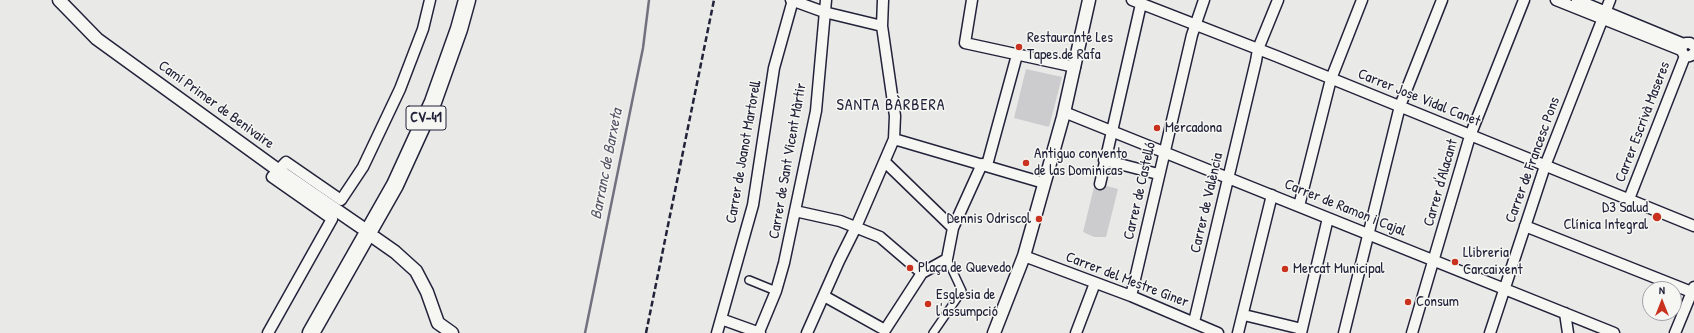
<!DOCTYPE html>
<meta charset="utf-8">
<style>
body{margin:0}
#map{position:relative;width:1694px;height:333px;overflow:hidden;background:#e9e9e7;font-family:"Patrick Hand",sans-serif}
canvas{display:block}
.north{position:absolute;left:1642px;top:281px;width:40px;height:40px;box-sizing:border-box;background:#f6f6f2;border:1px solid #a1a1a9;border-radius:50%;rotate:0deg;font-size:11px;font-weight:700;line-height:16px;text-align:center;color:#22223b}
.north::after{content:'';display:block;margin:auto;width:14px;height:18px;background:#c8321e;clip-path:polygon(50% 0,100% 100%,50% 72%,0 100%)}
</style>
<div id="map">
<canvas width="1694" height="333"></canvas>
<div class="north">N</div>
</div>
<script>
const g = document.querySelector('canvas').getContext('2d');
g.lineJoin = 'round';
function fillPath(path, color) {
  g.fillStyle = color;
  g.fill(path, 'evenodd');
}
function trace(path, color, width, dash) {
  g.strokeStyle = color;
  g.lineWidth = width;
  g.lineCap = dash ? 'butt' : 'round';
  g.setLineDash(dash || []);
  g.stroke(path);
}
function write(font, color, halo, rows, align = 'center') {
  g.font = font + ' "Patrick Hand",sans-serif';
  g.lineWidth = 3;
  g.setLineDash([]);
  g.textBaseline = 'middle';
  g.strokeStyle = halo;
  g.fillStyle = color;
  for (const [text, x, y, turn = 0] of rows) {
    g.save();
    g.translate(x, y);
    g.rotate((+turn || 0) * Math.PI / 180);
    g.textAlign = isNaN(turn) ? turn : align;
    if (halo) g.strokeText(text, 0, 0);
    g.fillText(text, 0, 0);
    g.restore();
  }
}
const green = new Path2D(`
 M 1026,69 L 1062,77 L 1049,127 L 1014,118 Z
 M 1095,183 L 1118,189 L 1106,237 L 1094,237 L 1083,232 Z`);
const stream = new Path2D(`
 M 585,333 L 643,48 L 649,0`);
const pedestrian = new Path2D(`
 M 749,280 L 776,291
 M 933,333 L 962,291 L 947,259`);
const minor = new Path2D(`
 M 791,0 L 824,12 L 882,26
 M 972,0 L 965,43 L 1075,67
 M 1132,0 L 1276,56 L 1694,226
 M 1556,0 L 1681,50
 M 1577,0 L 1684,44
 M 1694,46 L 1690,43 L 1686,43 L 1682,46 C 1680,55 1688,60 1694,53
 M 1064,112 L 1614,333
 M 894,139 L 1044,183
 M 1104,160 L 1158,174
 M 885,162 L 953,228
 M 987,165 L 1017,55
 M 1100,184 L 1141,4
 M 1629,199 L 1685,56
 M 1299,206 L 1331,79 L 1362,0
 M 795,211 L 840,221 L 880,237 L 922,273
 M 1525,226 L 1694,293
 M 1024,256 L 1131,296 L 1218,333
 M 824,296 L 885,330 L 922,273 L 947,259 L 953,228 L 982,164
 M 1131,296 L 1192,35 L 1204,0
 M 1565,313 L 1568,333
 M 1244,315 L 1302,329
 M 721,319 L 760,333
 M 1194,322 L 1256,61 L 1258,49 L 1278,0
 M 759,332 L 776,291 L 784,263 L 816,111 L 826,0
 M 268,333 L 332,219 L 272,177 L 286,162 L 341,200 L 363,167 L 400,89 L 423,29 L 430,0
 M 717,333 L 753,205 L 774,68 L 793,0
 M 807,333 L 839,261 L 856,227 L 894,139 L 895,116 L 882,26 L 883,0
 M 1076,333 L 1095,283
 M 1238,333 L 1272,195
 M 1301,333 L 1328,218
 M 1344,333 L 1400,106 L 1442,0
 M 1412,333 L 1470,136 L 1524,0
 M 1490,333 L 1545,166 L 1610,0
 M 1675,333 L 1694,287`);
const tertiary = new Path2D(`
 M 59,0 L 97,39 L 278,170 L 361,227
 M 375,238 L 395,252 L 416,271 L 427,292 L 438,323 L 452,333
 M 994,333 L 1024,256 L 1063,117 L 1089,0`);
const primary = new Path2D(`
 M 311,333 L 395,185 L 433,102 L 459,29 L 467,0`);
const rail = new Path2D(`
 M 646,333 L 714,0`);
const markers = [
 [1019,47,4,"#c8321e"],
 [1157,128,4,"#c8321e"],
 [1026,163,4,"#c8321e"],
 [1657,217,5,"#c8321e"],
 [1039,219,4,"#c8321e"],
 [1455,262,4,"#c8321e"],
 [910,268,4,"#c8321e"],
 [1285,269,4,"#c8321e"],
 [1408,302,4,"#c8321e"],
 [928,304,4,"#c8321e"]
];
const shields = [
 [426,118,40]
];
const shieldNames = [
 ["CV-41",426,118]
];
const poiNames = [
 ["Restaurante Les",1027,38],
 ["Tapes de Rafa",1027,55],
 ["Mercadona",1165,128],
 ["Antiguo convento",1034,154],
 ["de las Dominicas",1034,171],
 ["D3 Salud",1648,208,"right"],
 ["Clínica Integral",1648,225,"right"],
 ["Dennis Odriscol",1031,219,"right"],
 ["Llibreria",1463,253],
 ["Carcaixent",1463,270],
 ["Plaça de Quevedo",918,268],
 ["Mercat Municipal",1293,269],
 ["Esglesia de",936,295],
 ["l'assumpció",936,312],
 ["Consum",1416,302]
];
const streetNames = [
 ["Carrer Jose Vidal Canet",1419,98,22],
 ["Camí Primer de Benivaire",216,105,36],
 ["Carrer Escrivà Maseres",1643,122,-69],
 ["Carrer de Joanot Martorell",744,152,-80],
 ["Carrer de Francesc Pons",1533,160,-70],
 ["Carrer de Sant Vicent Màrtir",788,161,-80],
 ["Carrer d'Alacant",1441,183,-74],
 ["Carrer de Castelló",1140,191,-77],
 ["Carrer de València",1207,203,-77],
 ["Carrer de Ramon i Cajal",1345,208,22],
 ["Carrer del Mestre Giner",1127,280,21]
];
const neighbourhoodNames = [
 ["SANTA BÀRBERA",891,106]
];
const waterNames = [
 ["Barranc de Barxeta",607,164,-79]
];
fillPath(green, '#ccccce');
trace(stream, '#71717f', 2.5);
trace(pedestrian, '#22223b', 10);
trace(minor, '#22223b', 13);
trace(tertiary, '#22223b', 15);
trace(primary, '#22223b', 19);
trace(pedestrian, '#f6f6f2', 7);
trace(minor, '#f6f6f2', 10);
trace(tertiary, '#f6f6f2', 12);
trace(primary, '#f6f6f2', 16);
trace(rail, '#22223b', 2.5, [6, 3]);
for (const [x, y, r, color] of markers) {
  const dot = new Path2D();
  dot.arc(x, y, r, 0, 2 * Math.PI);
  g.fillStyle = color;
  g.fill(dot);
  trace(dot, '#f6f6f2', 1.5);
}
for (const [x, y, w] of shields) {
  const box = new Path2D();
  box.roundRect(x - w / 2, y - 12, w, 24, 3);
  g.fillStyle = '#f6f6f2';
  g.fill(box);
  trace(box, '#22223b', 1);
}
write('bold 14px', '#22223b', null, shieldNames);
write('15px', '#22223b', '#f6f6f2', poiNames, 'left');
write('15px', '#22223b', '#f6f6f2', streetNames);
g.letterSpacing = '1px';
write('16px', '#22223b', '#f6f6f2', neighbourhoodNames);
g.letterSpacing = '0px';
write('italic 16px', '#565668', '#f6f6f2', waterNames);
</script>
